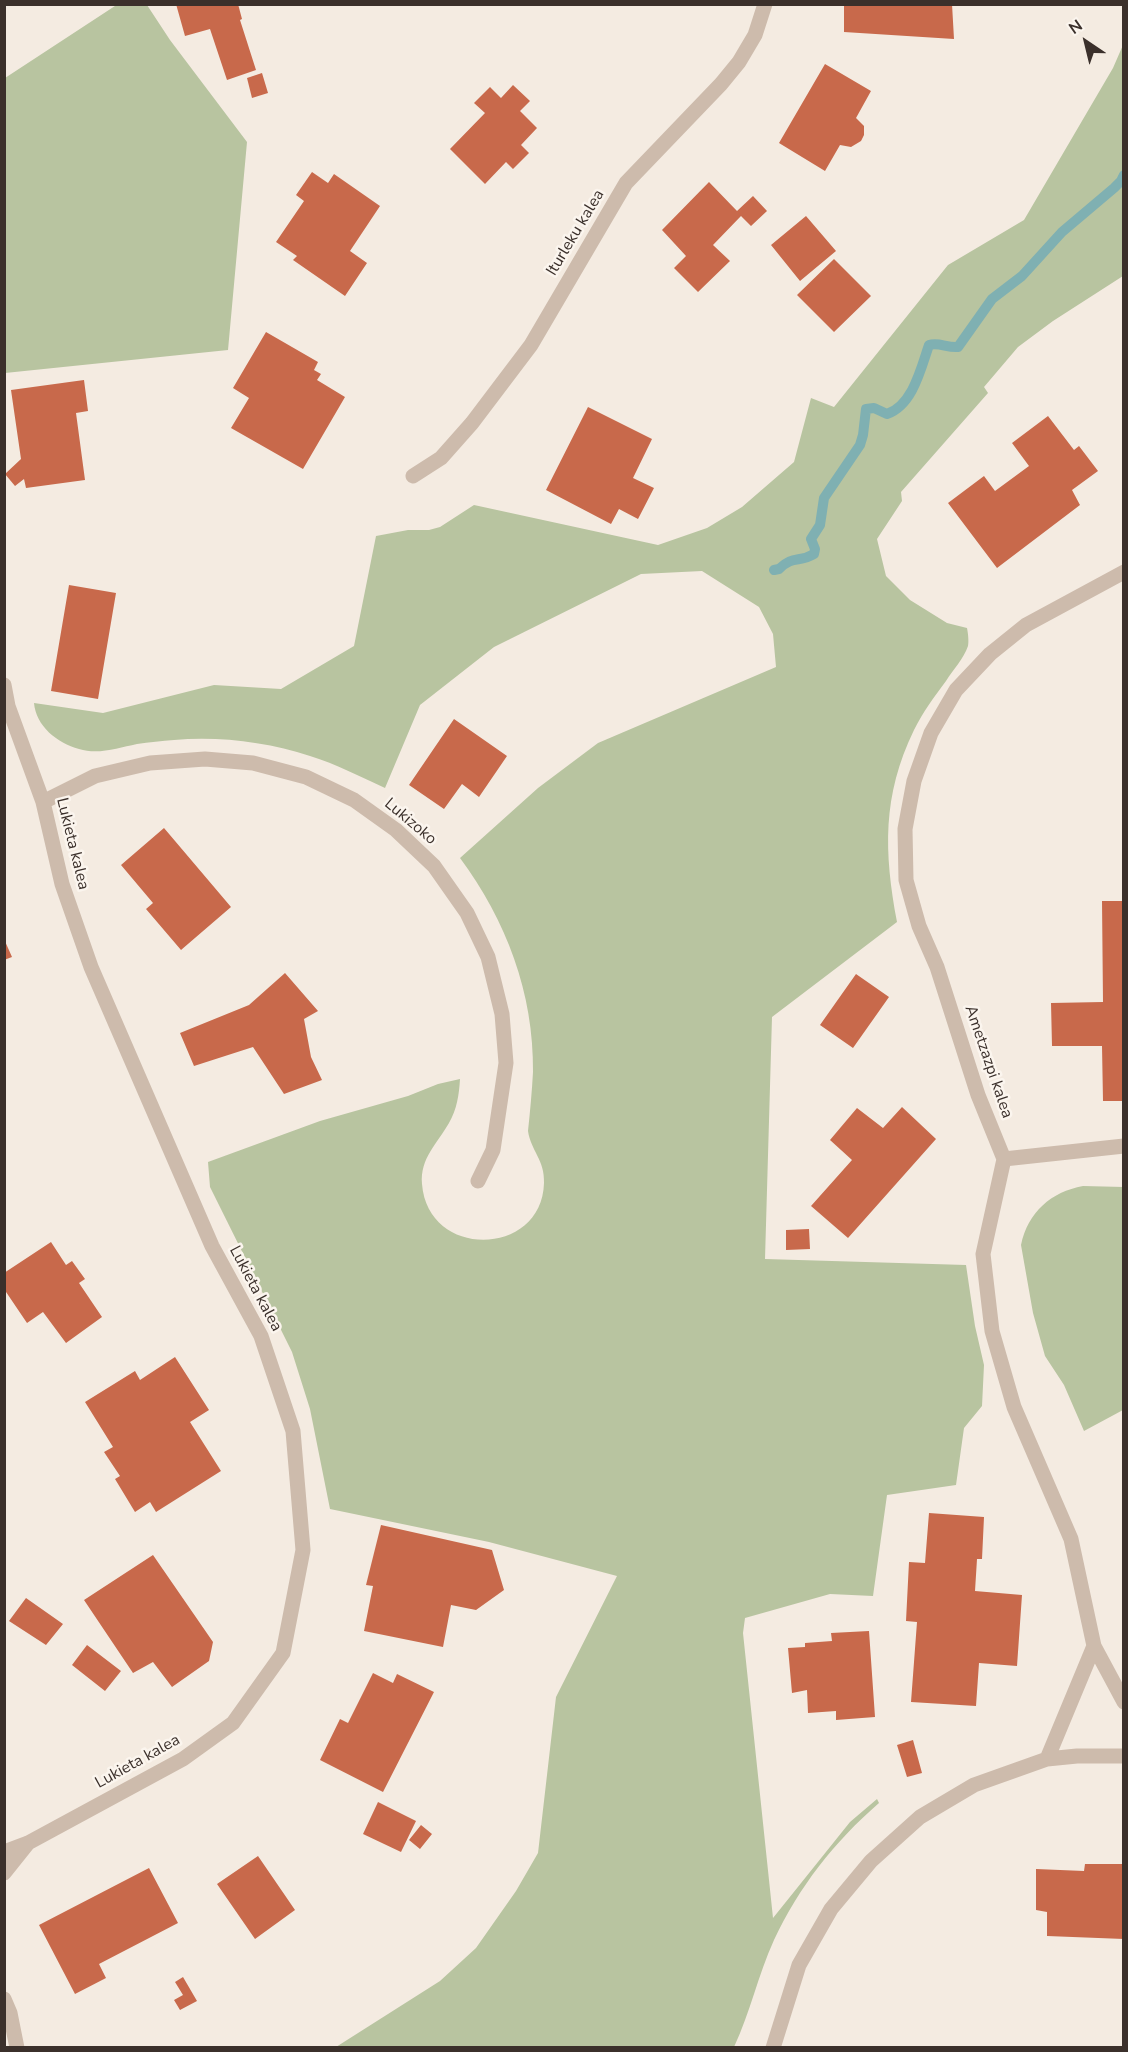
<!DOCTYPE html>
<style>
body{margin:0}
#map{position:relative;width:1128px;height:2052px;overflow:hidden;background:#f4ebe1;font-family:"Nunito Sans",sans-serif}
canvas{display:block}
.frame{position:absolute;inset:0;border:6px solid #3b302b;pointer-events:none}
.north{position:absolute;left:1056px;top:12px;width:60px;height:60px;-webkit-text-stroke:4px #fbf5ee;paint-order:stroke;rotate:325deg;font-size:16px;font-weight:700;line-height:24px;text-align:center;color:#3b302b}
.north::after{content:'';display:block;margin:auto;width:21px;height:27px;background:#3b302b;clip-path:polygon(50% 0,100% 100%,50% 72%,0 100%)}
</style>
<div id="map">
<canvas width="1128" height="2052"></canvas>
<div class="frame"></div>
<div class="north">N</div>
</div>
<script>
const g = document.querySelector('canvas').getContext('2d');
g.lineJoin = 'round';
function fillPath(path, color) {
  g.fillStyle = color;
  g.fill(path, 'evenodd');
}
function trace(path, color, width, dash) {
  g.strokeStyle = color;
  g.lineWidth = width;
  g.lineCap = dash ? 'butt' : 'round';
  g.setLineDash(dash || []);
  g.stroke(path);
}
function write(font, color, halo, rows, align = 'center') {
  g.font = font + ' "Nunito Sans",sans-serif';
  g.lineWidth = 5;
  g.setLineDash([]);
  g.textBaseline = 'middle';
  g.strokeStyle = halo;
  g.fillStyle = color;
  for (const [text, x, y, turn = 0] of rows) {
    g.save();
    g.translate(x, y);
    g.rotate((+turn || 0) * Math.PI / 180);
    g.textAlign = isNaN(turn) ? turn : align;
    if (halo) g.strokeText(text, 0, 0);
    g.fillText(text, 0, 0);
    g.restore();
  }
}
const green = new Path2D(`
 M 118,4 L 147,5 L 170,40 L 247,142 L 228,350 L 5,373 L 5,78 Z
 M 1123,45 L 1123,276 L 1053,321 L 1018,347 L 984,387 L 988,393 L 901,492 L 902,501 L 877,539 L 886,576 L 910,600 L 947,623 L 967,628 C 968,633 969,641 968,646 C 964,658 953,670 946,681 C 934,697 923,712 914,730 C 882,796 884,852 897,922 L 772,1017 L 765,1259 L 966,1265 L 975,1326 L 984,1365 L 982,1406 L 964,1428 L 956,1485 L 887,1495 L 873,1596 L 830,1594 L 745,1618 L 743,1633 L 773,1918 L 850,1822 L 877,1799 L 879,1803 C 834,1842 799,1887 774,1940 C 758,1975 750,2013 734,2047 L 336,2047 L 440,1981 L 476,1948 L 516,1891 L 538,1853 L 556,1697 L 617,1576 L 489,1542 L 330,1509 L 310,1409 L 292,1352 L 210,1187 L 208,1162 L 320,1121 L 408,1096 L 438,1084 L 460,1079 C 459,1095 457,1109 449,1123 C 437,1144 420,1158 422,1184 C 428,1260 542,1257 544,1183 C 545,1160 531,1151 528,1131 C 530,1112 532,1091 533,1072 C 534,993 506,920 460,858 L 538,788 L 598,743 L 776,667 L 773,634 L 759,607 L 702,571 L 641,574 L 494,647 L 420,705 L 385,788 C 361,777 336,764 310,756 C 267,742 219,736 174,740 C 162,741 149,742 137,744 C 118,748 98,755 79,749 C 57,743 36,726 34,703 L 103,713 L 214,685 L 281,689 L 354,646 L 376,536 L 408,530 L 429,530 L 440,527 L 474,505 L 658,545 L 707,528 L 742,507 L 794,462 L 811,398 L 834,407 L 948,265 L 1024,220 L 1113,68 Z
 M 1083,1186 L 1124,1187 L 1123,1410 L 1084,1431 L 1064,1385 L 1045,1356 L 1033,1313 L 1021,1245 C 1028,1212 1051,1192 1083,1186 Z`);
const stream = new Path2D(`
 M 774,570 L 779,569 C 793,555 799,563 814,554 L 815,549 L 811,539 L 820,525 L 824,498 L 860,445 L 863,435 L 866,409 L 874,408 L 887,414 C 913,405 921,368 929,345 C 939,342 947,348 958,347 L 992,299 L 1022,276 L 1062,232 L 1114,188 L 1121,181 L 1124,175`);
const building = new Path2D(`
 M 176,4 L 238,4 L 242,19 L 240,20 L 256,70 L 227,80 L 210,29 L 185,36 Z
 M 844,4 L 952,4 L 954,39 L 844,32 Z
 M 825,64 L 871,91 L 856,118 L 864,126 L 864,135 L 861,141 L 851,147 L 840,145 L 825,171 L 779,143 Z
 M 262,73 L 268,93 L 252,98 L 247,78 Z
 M 513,85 L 530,101 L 520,111 L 537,128 L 521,145 L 529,153 L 513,169 L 506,162 L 485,184 L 450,149 L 485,113 L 474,103 L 490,87 L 501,98 Z
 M 312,172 L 328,183 L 334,174 L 380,206 L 350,251 L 367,263 L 345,296 L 293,260 L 297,256 L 276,242 L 304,201 L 296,195 Z
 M 709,182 L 737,211 L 753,196 L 767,211 L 751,226 L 741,216 L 713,245 L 730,261 L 698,292 L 674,268 L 686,256 L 662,230 Z
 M 806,216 L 836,251 L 800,281 L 771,245 Z
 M 834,259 L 871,296 L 834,332 L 797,295 Z
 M 266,332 L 318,362 L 314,370 L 321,374 L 317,380 L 345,397 L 303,469 L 231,428 L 249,398 L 233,388 Z
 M 84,380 L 88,411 L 76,413 L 85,480 L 26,488 L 24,479 L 15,486 L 5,474 L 21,459 L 11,390 Z
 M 588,407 L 652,439 L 633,478 L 654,488 L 638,519 L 619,509 L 611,524 L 546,490 Z
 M 1048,416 L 1074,450 L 1079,446 L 1098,471 L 1072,490 L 1080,505 L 997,568 L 948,503 L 984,476 L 995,491 L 1029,466 L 1012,443 Z
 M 69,585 L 116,593 L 98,699 L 51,691 Z
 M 454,719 L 507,756 L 479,797 L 462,784 L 444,809 L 409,785 Z
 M 164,828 L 231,907 L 181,950 L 146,909 L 153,903 L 121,865 Z
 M 1102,901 L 1124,901 L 1124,1101 L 1103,1101 L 1102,1046 L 1052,1046 L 1051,1003 L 1103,1002 Z
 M 4,939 L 12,957 L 4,960 Z
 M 285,973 L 318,1011 L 304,1019 L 311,1057 L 322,1080 L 284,1094 L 253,1047 L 194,1066 L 180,1033 L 249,1005 Z
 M 856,974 L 889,997 L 853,1048 L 820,1025 Z
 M 902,1107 L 936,1139 L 848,1238 L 811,1206 L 852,1160 L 830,1140 L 857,1108 L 883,1128 Z
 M 809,1229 L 810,1249 L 786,1250 L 786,1230 Z
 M 51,1242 L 66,1265 L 72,1261 L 85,1279 L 79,1283 L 102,1317 L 66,1343 L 43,1312 L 27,1323 L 4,1289 L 4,1273 Z
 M 175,1357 L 209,1410 L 190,1422 L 221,1471 L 156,1512 L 150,1502 L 135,1512 L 115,1479 L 120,1476 L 104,1452 L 113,1447 L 85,1402 L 135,1371 L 140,1380 Z
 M 929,1513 L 984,1517 L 982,1559 L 977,1559 L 975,1591 L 1022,1595 L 1017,1666 L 979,1663 L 976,1706 L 911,1702 L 917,1622 L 906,1621 L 909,1562 L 925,1563 Z
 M 381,1525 L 492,1550 L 504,1590 L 476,1610 L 451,1605 L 443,1647 L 364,1631 L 373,1586 L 366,1585 Z
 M 153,1555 L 213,1642 L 209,1661 L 172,1687 L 153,1662 L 133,1673 L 84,1600 Z
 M 26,1598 L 63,1624 L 46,1645 L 9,1621 Z
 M 869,1631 L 875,1717 L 836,1720 L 836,1711 L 808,1713 L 807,1690 L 792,1693 L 788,1648 L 805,1647 L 805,1643 L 832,1641 L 831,1633 Z
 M 87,1645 L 121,1671 L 105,1691 L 72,1665 Z
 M 373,1673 L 393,1683 L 397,1674 L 434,1692 L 383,1792 L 320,1760 L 340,1719 L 348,1723 Z
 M 913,1740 L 922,1773 L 907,1777 L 897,1745 Z
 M 378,1802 L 416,1821 L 401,1852 L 363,1834 Z
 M 421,1825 L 432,1834 L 420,1849 L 409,1840 Z
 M 258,1856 L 295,1910 L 255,1939 L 217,1884 Z
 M 1085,1864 L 1124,1864 L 1124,1939 L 1047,1936 L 1047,1912 L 1036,1910 L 1036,1869 L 1084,1871 Z
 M 149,1868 L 178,1923 L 99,1964 L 106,1978 L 75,1994 L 39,1925 Z
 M 183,1977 L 197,2001 L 180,2010 L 174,2000 L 183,1995 L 175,1982 Z`);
const minor = new Path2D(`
 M 413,476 L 441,458 L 472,423 L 531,345 L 626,183 L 721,84 L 739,62 L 755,35 L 765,4
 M 1124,572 L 1026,625 L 990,654 L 956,690 L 931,733 L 914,781 L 905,829 L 906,880 L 919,926 L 937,967 L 978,1095 L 1004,1159 L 983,1254 L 992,1331 L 1014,1407 L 1071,1539 L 1094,1646 L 1124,1702
 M 4,685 L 8,706 L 43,802 L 62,884 L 91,967 L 212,1246 L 261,1336 L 293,1431 L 303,1550 L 283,1653 L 233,1723 L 183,1759 L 28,1843 L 4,1852
 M 43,802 L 95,776 L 150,763 L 205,759 L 253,763 L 306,777 L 354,800 L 396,830 L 434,866 L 467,913 L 488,957 L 502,1014 L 506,1063 L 493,1150 L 478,1181
 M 1004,1159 L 1124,1146
 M 1047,1759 L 1094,1646
 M 4,1873 L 28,1843
 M 4,1999 L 10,2013 L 17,2048
 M 773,2048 L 799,1965 L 831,1909 L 871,1861 L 920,1817 L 974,1785 L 1047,1759 L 1077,1756 L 1124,1756`);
const streetNames = [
 ["Iturleku kalea",576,233,-59],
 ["Lukizoko",410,822,40],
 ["Lukieta kalea",72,844,76],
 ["Ametzazpi kalea",988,1062,71],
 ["Lukieta kalea",255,1289,62],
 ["Lukieta kalea",138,1762,-29]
];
fillPath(green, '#b8c4a0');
trace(stream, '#7fb0b2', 10);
fillPath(building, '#c8694b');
trace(minor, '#cdbbac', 15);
write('16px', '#3b302b', '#fbf5ee', streetNames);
</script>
